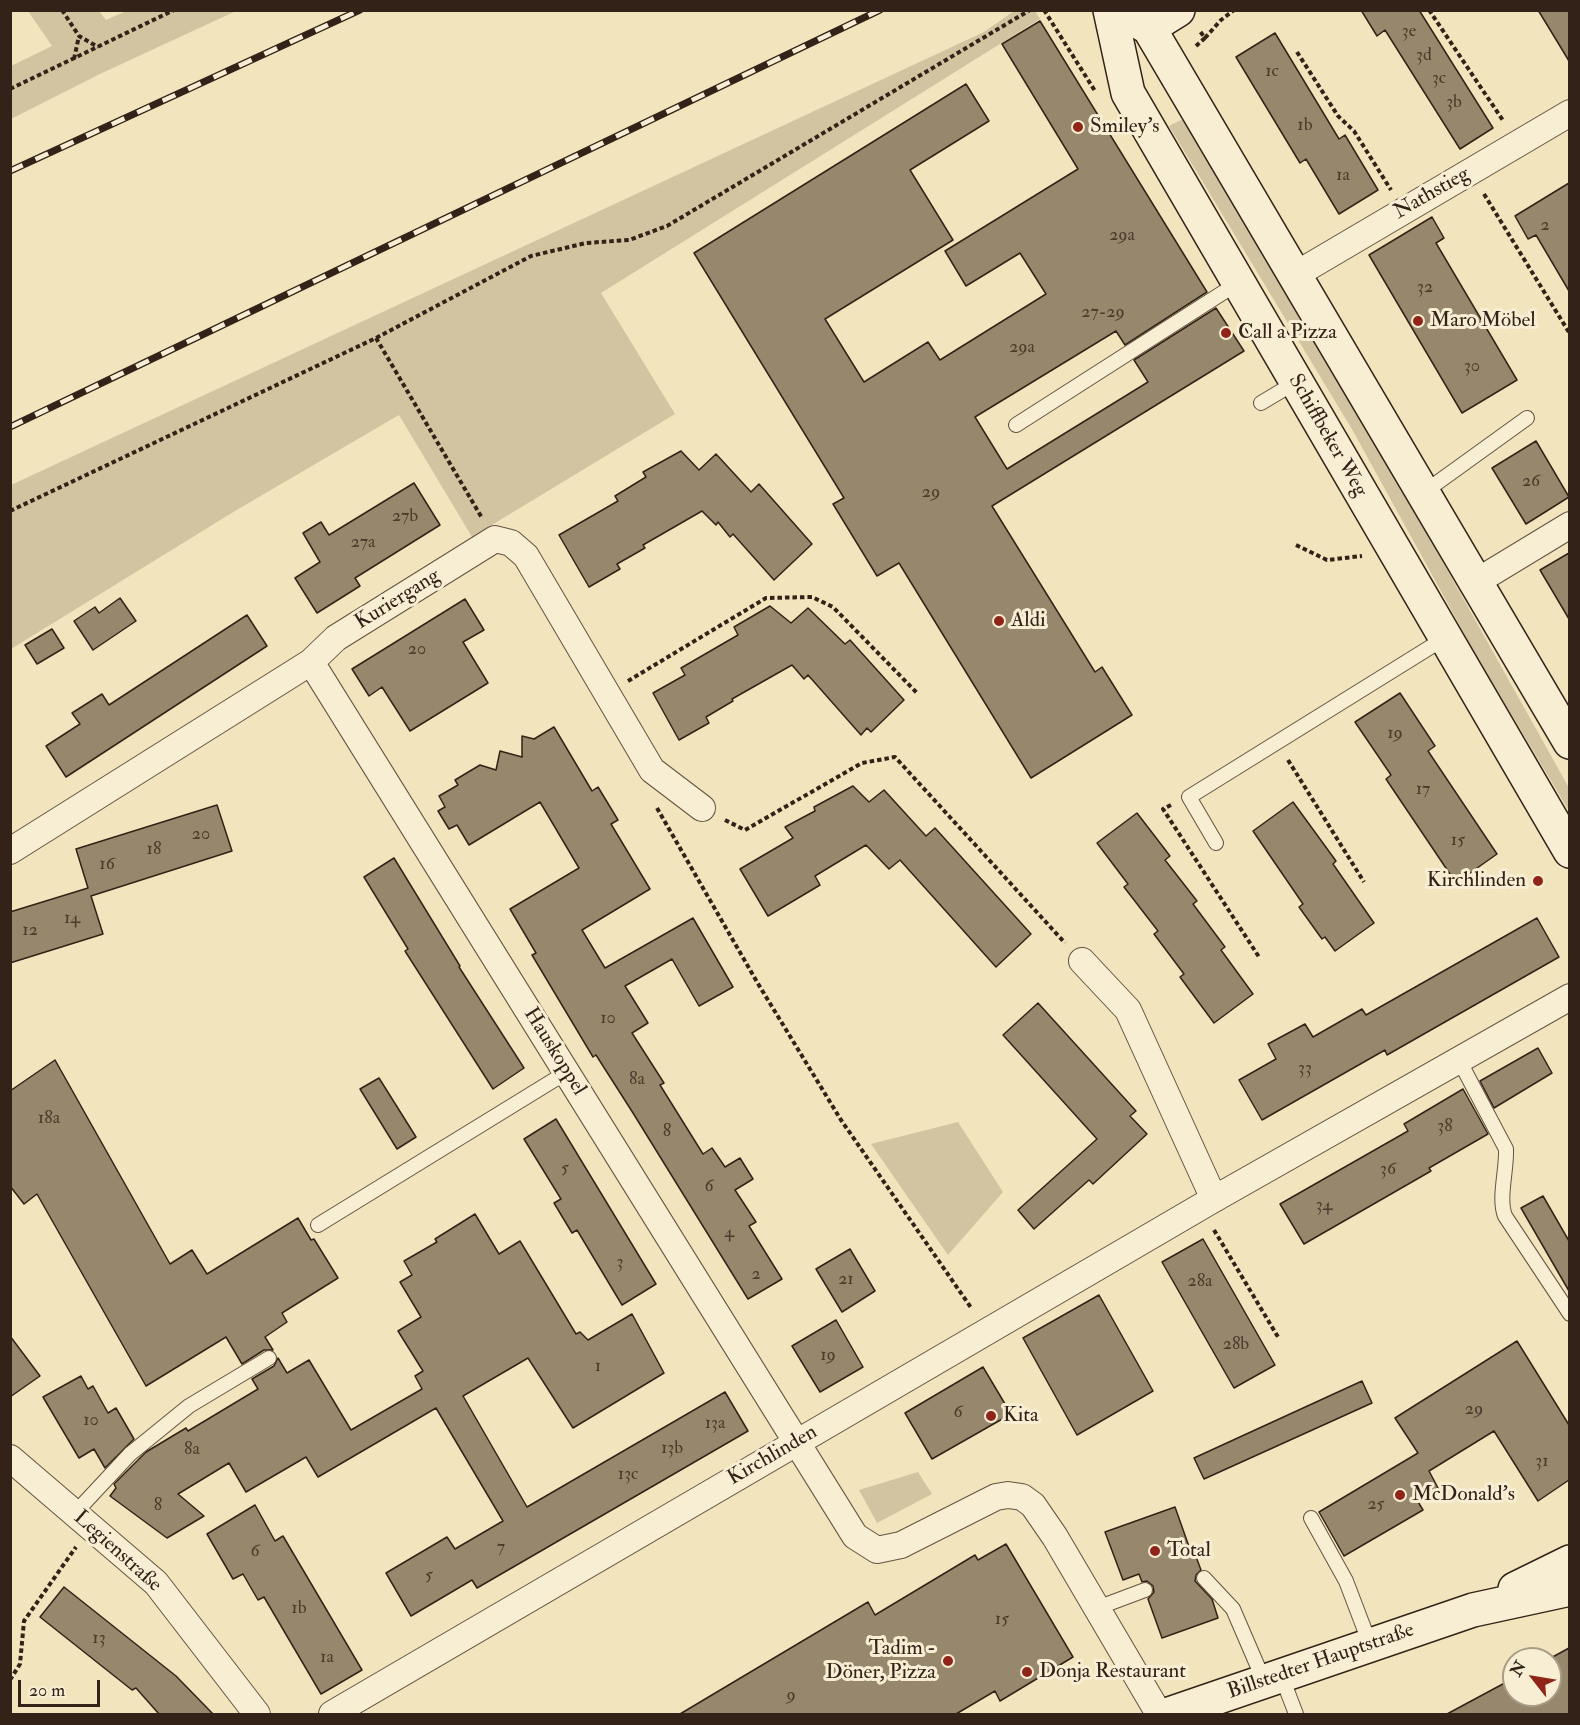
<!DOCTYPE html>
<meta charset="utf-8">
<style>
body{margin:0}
#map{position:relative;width:1580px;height:1725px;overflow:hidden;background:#f2e5bd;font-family:"IM FELL Double Pica",serif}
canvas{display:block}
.frame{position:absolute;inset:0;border:12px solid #332217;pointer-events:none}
.north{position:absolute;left:1502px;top:1647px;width:60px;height:60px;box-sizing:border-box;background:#f7eed4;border:2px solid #a99c88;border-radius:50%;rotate:301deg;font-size:16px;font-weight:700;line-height:24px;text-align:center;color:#332217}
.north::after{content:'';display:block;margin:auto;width:21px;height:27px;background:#8f2418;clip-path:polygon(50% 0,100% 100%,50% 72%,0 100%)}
.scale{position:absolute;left:18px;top:1680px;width:82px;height:27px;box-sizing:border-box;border:3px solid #332217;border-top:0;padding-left:8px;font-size:18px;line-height:21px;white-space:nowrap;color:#332217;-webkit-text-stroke:4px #f7eed4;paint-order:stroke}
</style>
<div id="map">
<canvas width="1580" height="1725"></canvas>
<div class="frame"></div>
<div class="north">N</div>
<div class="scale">20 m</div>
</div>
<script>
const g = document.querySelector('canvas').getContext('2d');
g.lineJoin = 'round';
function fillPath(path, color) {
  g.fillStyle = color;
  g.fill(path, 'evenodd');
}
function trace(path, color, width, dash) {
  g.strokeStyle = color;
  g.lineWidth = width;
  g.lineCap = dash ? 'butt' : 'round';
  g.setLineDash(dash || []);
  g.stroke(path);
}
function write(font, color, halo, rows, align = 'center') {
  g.font = font + ' "IM FELL Double Pica",serif';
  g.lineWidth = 6;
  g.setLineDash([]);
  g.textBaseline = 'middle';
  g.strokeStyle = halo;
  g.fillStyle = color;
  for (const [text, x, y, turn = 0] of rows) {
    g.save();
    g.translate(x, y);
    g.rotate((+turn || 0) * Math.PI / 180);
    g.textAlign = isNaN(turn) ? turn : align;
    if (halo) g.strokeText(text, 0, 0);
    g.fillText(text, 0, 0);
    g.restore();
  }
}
const green = new Path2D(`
 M 28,11 L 99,11 L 106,20 L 126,11 L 236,11 L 100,74 L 11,119 L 11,66 L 52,46 Z
 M 1014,11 L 1035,11 L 1040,19 L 601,293 L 675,414 L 472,537 L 399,415 L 235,511 L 11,649 L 11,485 L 984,32 Z
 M 1185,118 L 1363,419 L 1569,788 L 1569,811 L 1476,655 L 1353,431 L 1169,126 Z
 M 958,1122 L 1003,1192 L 948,1255 L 871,1144 Z
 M 918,1472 L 932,1494 L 877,1523 L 859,1490 Z`);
const building = new Path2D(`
 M 1361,10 L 1419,10 L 1493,128 L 1460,149 L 1385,30 L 1377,36 Z
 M 1538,10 L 1569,10 L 1569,61 L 1549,28 Z
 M 1040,21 L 1207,292 L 1125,345 L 1116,331 L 975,417 L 1007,469 L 1148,382 L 1134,360 L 1216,308 L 1244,351 L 992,506 L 1095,672 L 1102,667 L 1132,715 L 1031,778 L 899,563 L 877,576 L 833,504 L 844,498 L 694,253 L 966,84 L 989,121 L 910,170 L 953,240 L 825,319 L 864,382 L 928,342 L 940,360 L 1046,294 L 1020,253 L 966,286 L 945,251 L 1078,169 L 1002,44 Z
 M 1275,33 L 1339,139 L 1345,135 L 1378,190 L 1339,214 L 1306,159 L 1300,163 L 1236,57 Z
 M 1569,183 L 1569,291 L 1536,235 L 1528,239 L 1515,216 Z
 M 1432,217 L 1444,238 L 1436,243 L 1517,380 L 1462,413 L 1369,255 Z
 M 1536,441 L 1569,497 L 1526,524 L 1492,468 Z
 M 681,451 L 699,470 L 716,454 L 751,492 L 759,484 L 812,544 L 774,580 L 733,534 L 730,537 L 718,522 L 716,525 L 702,511 L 643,545 L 645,548 L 617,564 L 620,569 L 589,587 L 559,535 L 618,501 L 615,496 L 646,477 L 643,472 Z
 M 414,483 L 440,525 L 355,578 L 360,586 L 317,613 L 295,578 L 320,562 L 303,533 L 321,522 L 329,535 Z
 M 1569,553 L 1569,619 L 1540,570 Z
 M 120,598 L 136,621 L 93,650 L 74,621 L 95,607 L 99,613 Z
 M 465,599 L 484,630 L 463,642 L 488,683 L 410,731 L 382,687 L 369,696 L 352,669 Z
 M 770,606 L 791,623 L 808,608 L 845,644 L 850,640 L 904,700 L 871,732 L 867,728 L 861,735 L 808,675 L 804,679 L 792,665 L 732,699 L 733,701 L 706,717 L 709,723 L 679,740 L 653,693 L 685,675 L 681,668 L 738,635 L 734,627 Z
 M 247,615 L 267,646 L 66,777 L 46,746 L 80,724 L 72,713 L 102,694 L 109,705 Z
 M 52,629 L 64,648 L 37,664 L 25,645 Z
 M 1400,693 L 1435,746 L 1428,751 L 1497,854 L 1456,883 L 1386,779 L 1391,775 L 1355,722 Z
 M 554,727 L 592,791 L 598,787 L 618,820 L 611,824 L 650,889 L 582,930 L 605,968 L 693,918 L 733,987 L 699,1006 L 672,959 L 625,986 L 648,1023 L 632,1033 L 664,1083 L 660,1085 L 703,1154 L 712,1148 L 725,1167 L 740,1158 L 753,1179 L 735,1190 L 756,1222 L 749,1226 L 782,1279 L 748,1299 L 633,1113 L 596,1055 L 593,1057 L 532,955 L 536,953 L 510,909 L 579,868 L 540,802 L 469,845 L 457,825 L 449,829 L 438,811 L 445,807 L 439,796 L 458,785 L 455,780 L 480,765 L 496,770 L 500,751 L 522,757 L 522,736 L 534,739 Z
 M 853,786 L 869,802 L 884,790 L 926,836 L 935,828 L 1031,934 L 996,967 L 900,860 L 889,869 L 866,845 L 815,876 L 820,885 L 768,916 L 740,869 L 793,838 L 785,827 L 815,811 L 814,807 Z
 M 1293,802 L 1336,861 L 1333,864 L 1374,923 L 1335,951 L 1325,937 L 1322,939 L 1299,907 L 1303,904 L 1253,831 Z
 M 217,805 L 232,851 L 91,896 L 103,934 L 10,963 L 10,912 L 88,888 L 76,849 Z
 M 1137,813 L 1170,856 L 1165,860 L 1197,901 L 1193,904 L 1225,947 L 1221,950 L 1253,994 L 1214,1023 L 1180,977 L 1184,974 L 1154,934 L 1158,931 L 1124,887 L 1128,884 L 1097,843 Z
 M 394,858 L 460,966 L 459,967 L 524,1068 L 493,1089 L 405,951 L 408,949 L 364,877 Z
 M 1537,918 L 1559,957 L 1387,1055 L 1385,1050 L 1262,1120 L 1239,1080 L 1276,1059 L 1268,1044 L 1305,1024 L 1313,1037 L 1362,1009 L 1366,1015 Z
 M 1038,1003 L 1136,1111 L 1130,1116 L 1147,1134 L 1093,1184 L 1089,1180 L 1034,1229 L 1018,1210 L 1097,1139 L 1003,1035 Z
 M 1538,1048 L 1552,1073 L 1494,1108 L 1480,1081 Z
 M 55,1060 L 170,1264 L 192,1250 L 207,1274 L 298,1218 L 311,1240 L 314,1239 L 338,1278 L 282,1313 L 287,1322 L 265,1337 L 273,1350 L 264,1350 L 242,1364 L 226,1337 L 146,1386 L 37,1194 L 24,1204 L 10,1186 L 10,1091 Z
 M 379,1078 L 416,1137 L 397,1149 L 360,1089 Z
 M 1463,1089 L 1488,1134 L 1429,1168 L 1431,1171 L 1304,1244 L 1280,1204 L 1408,1131 L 1404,1124 Z
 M 556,1119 L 656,1284 L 622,1305 L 577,1230 L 572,1233 L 554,1203 L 561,1199 L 524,1139 Z
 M 1543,1196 L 1569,1241 L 1569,1291 L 1521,1208 Z
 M 475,1214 L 499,1254 L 520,1241 L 576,1334 L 580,1332 L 588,1340 L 632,1314 L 664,1373 L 573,1428 L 528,1358 L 463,1396 L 527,1507 L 725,1392 L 748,1431 L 477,1588 L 472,1580 L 411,1616 L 386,1573 L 447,1537 L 455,1549 L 503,1521 L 436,1408 L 318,1477 L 306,1457 L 246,1492 L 229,1463 L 178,1494 L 204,1516 L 167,1538 L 110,1496 L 116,1488 L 114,1484 L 146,1452 L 186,1428 L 188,1431 L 258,1389 L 252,1379 L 274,1366 L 278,1358 L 287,1373 L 309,1360 L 351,1430 L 422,1389 L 415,1376 L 423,1371 L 398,1331 L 421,1317 L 400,1282 L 412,1275 L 404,1261 L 437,1242 L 435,1239 Z
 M 1203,1239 L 1275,1365 L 1234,1388 L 1162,1262 Z
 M 850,1249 L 875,1291 L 842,1312 L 816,1269 Z
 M 1099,1295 L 1153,1391 L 1077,1435 L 1023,1338 Z
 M 836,1320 L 863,1367 L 820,1392 L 792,1346 Z
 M 10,1336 L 40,1376 L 10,1397 Z
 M 1517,1341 L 1569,1425 L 1569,1480 L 1538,1501 L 1494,1431 L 1429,1471 L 1438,1488 L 1417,1500 L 1423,1510 L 1344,1556 L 1319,1512 L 1418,1453 L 1395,1418 Z
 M 983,1367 L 1011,1414 L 932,1459 L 905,1413 Z
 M 81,1376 L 88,1389 L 93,1386 L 108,1413 L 116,1408 L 134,1439 L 105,1468 L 94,1449 L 79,1458 L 43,1397 Z
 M 1362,1381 L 1372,1403 L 1204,1479 L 1194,1458 Z
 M 255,1505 L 275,1541 L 283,1536 L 362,1670 L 321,1694 L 264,1597 L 258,1600 L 243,1574 L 233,1579 L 207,1534 Z
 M 1175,1507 L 1192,1555 L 1195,1554 L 1201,1570 L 1196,1575 L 1195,1581 L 1212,1599 L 1218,1618 L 1162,1638 L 1148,1599 L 1154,1592 L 1153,1586 L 1147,1581 L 1142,1582 L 1139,1574 L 1123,1580 L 1105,1532 Z
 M 1006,1544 L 1073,1657 L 1000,1701 L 995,1691 L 956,1714 L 680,1714 L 868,1602 L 875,1615 L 975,1555 L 978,1560 Z
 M 64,1587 L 176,1676 L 213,1714 L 159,1714 L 136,1688 L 132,1690 L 40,1617 Z
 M 1569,1648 L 1569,1714 L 1447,1714 L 1514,1678 L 1514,1695 L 1550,1695 L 1549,1659 Z`);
const path = new Path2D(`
 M 62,10 L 79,36 L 98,47
 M 1044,10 L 1095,91
 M 1429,10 L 1504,122
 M 1205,38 L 1221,20 L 1234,10
 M 1196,46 L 1205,38 L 1199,30
 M 1297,52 L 1338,116 L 1354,131 L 1391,190
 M 74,59 L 79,36
 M 10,89 L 174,10
 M 1484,194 L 1570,334
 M 376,338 L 482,518
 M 10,511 L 376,338 L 531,256 L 586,243 L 629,240 L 667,226 L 1030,10
 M 1296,545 L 1327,560 L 1362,556
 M 628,681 L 766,598 L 812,597 L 833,607 L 918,694
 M 1288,760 L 1364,882
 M 1171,805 L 1163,809 L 1259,957
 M 657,808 L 757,982 L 841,1120 L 972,1309
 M 725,820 L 745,830 L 862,763 L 895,757 L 1065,943
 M 1214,1230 L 1278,1337
 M 10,1680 L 20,1664 L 24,1621 L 76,1547`);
const lane = new Path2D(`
 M 1261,403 L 1296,382
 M 1016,425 L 1238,283
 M 1423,493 L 1527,418
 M 1216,843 L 1189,797 L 1445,638
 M 1459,1060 L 1506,1149 C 1507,1170 1498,1198 1505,1216 L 1570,1314
 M 318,1225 L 567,1072
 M 75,1513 L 130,1454 L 189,1406 L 269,1358
 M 1311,1518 L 1346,1581 L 1370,1644
 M 1204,1578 L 1233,1609 L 1264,1681
 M 1097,1608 L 1145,1590
 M 1281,1675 L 1296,1714`);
const street = new Path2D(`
 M 1295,275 L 1570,113
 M 1476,582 L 1570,525
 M 311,662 L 855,1536 L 877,1550 L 901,1545 L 996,1497 L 1008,1495 L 1022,1497 L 1033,1505 L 1055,1537 L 1159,1714
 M 10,851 L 311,662 L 336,638 L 495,539 L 511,543 L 526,556 L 652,770 L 702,808
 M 1082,961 L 1128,1010 L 1214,1199
 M 10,1458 L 156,1583 L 257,1714
 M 332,1714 L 1214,1199 L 1570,997`);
const secondary = new Path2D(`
 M 1110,10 L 1128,93 L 1570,851
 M 1118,10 L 1149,28 L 1570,742
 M 1149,28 L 1178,10
 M 1515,1589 L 1570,1562
 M 1169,1714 L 1473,1610 L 1570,1589`);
const rail = new Path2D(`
 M 10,171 L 360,10
 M 10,427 L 880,10`);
const markers = [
 [1078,127,6,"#8f2418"],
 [1418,321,6,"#8f2418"],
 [1226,333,6,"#8f2418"],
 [999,621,6,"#8f2418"],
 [1538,881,6,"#8f2418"],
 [991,1416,6,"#8f2418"],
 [1400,1495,6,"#8f2418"],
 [1155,1551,6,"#8f2418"],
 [948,1661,6,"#8f2418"],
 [1027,1672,6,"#8f2418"]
];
const numberNames = [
 ["3e",1409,32],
 ["3d",1424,56],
 ["1c",1272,72],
 ["3c",1439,79],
 ["3b",1454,103],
 ["1b",1305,126],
 ["1a",1343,176],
 ["2",1545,226],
 ["29a",1122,236],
 ["32",1425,288],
 ["27-29",1103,313],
 ["29a",1022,348],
 ["30",1472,367],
 ["26",1531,482],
 ["29",931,493],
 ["27b",405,517],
 ["27a",363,543],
 ["20",417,650],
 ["19",1395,734],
 ["17",1423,790],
 ["20",201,835],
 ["15",1458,841],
 ["18",154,850],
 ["16",107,865],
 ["14",72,919],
 ["12",30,931],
 ["10",608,1019],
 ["33",1305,1069],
 ["8a",637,1080],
 ["18a",49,1119],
 ["38",1445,1127],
 ["8",667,1132],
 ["5",565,1169],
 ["36",1388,1170],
 ["6",709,1187],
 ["34",1324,1206],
 ["4",729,1233],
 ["3",620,1263],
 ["2",756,1275],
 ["21",846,1280],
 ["28a",1200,1282],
 ["28b",1236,1345],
 ["19",828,1356],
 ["1",598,1367],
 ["29",1474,1410],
 ["6",958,1413],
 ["10",91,1421],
 ["13a",715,1424],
 ["13b",672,1449],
 ["8a",192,1450],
 ["31",1542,1462],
 ["13c",628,1475],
 ["25",1376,1505],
 ["8",158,1506],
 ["7",501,1548],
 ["6",255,1552],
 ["5",429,1576],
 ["1b",299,1609],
 ["15",1002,1620],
 ["13",99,1639],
 ["1a",327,1658],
 ["9",791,1696]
];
const poiNames = [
 ["Smiley's",1090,127],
 ["Maro Möbel",1430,321],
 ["Call a Pizza",1238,333],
 ["Aldi",1011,621],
 ["Kirchlinden",1526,881,"right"],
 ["Kita",1003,1416],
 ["McDonald's",1412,1495],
 ["Total",1167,1551],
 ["Tadim -",936,1649,"right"],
 ["Döner, Pizza",936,1673,"right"],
 ["Donja Restaurant",1039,1672]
];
const streetNames = [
 ["Nathstieg",1432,194,-30],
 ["Schiffbeker Weg",1327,436,60],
 ["Kuriergang",398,600,-32],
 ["Hauskoppel",554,1052,58],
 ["Kirchlinden",773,1456,-30],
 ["Legienstraße",117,1552,42],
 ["Billstedter Hauptstraße",1321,1662,-19]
];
fillPath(green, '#d2c4a1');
fillPath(building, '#96876d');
trace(building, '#332217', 1.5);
trace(lane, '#635340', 16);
trace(street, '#635340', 28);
trace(secondary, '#332217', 36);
trace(path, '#332217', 4, [4.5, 3]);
trace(lane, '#f7eed4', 14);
trace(street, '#f7eed4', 26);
trace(secondary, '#f7eed4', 33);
trace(rail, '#332217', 7);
trace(rail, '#f7eed4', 4.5, [14]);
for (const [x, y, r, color] of markers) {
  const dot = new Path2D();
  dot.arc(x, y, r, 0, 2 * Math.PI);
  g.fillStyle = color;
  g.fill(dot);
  trace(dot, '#f7eed4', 2);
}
write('18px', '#4c3b2c', null, numberNames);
write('21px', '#332217', '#f7eed4', poiNames, 'left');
write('21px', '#332217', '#f7eed4', streetNames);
</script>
